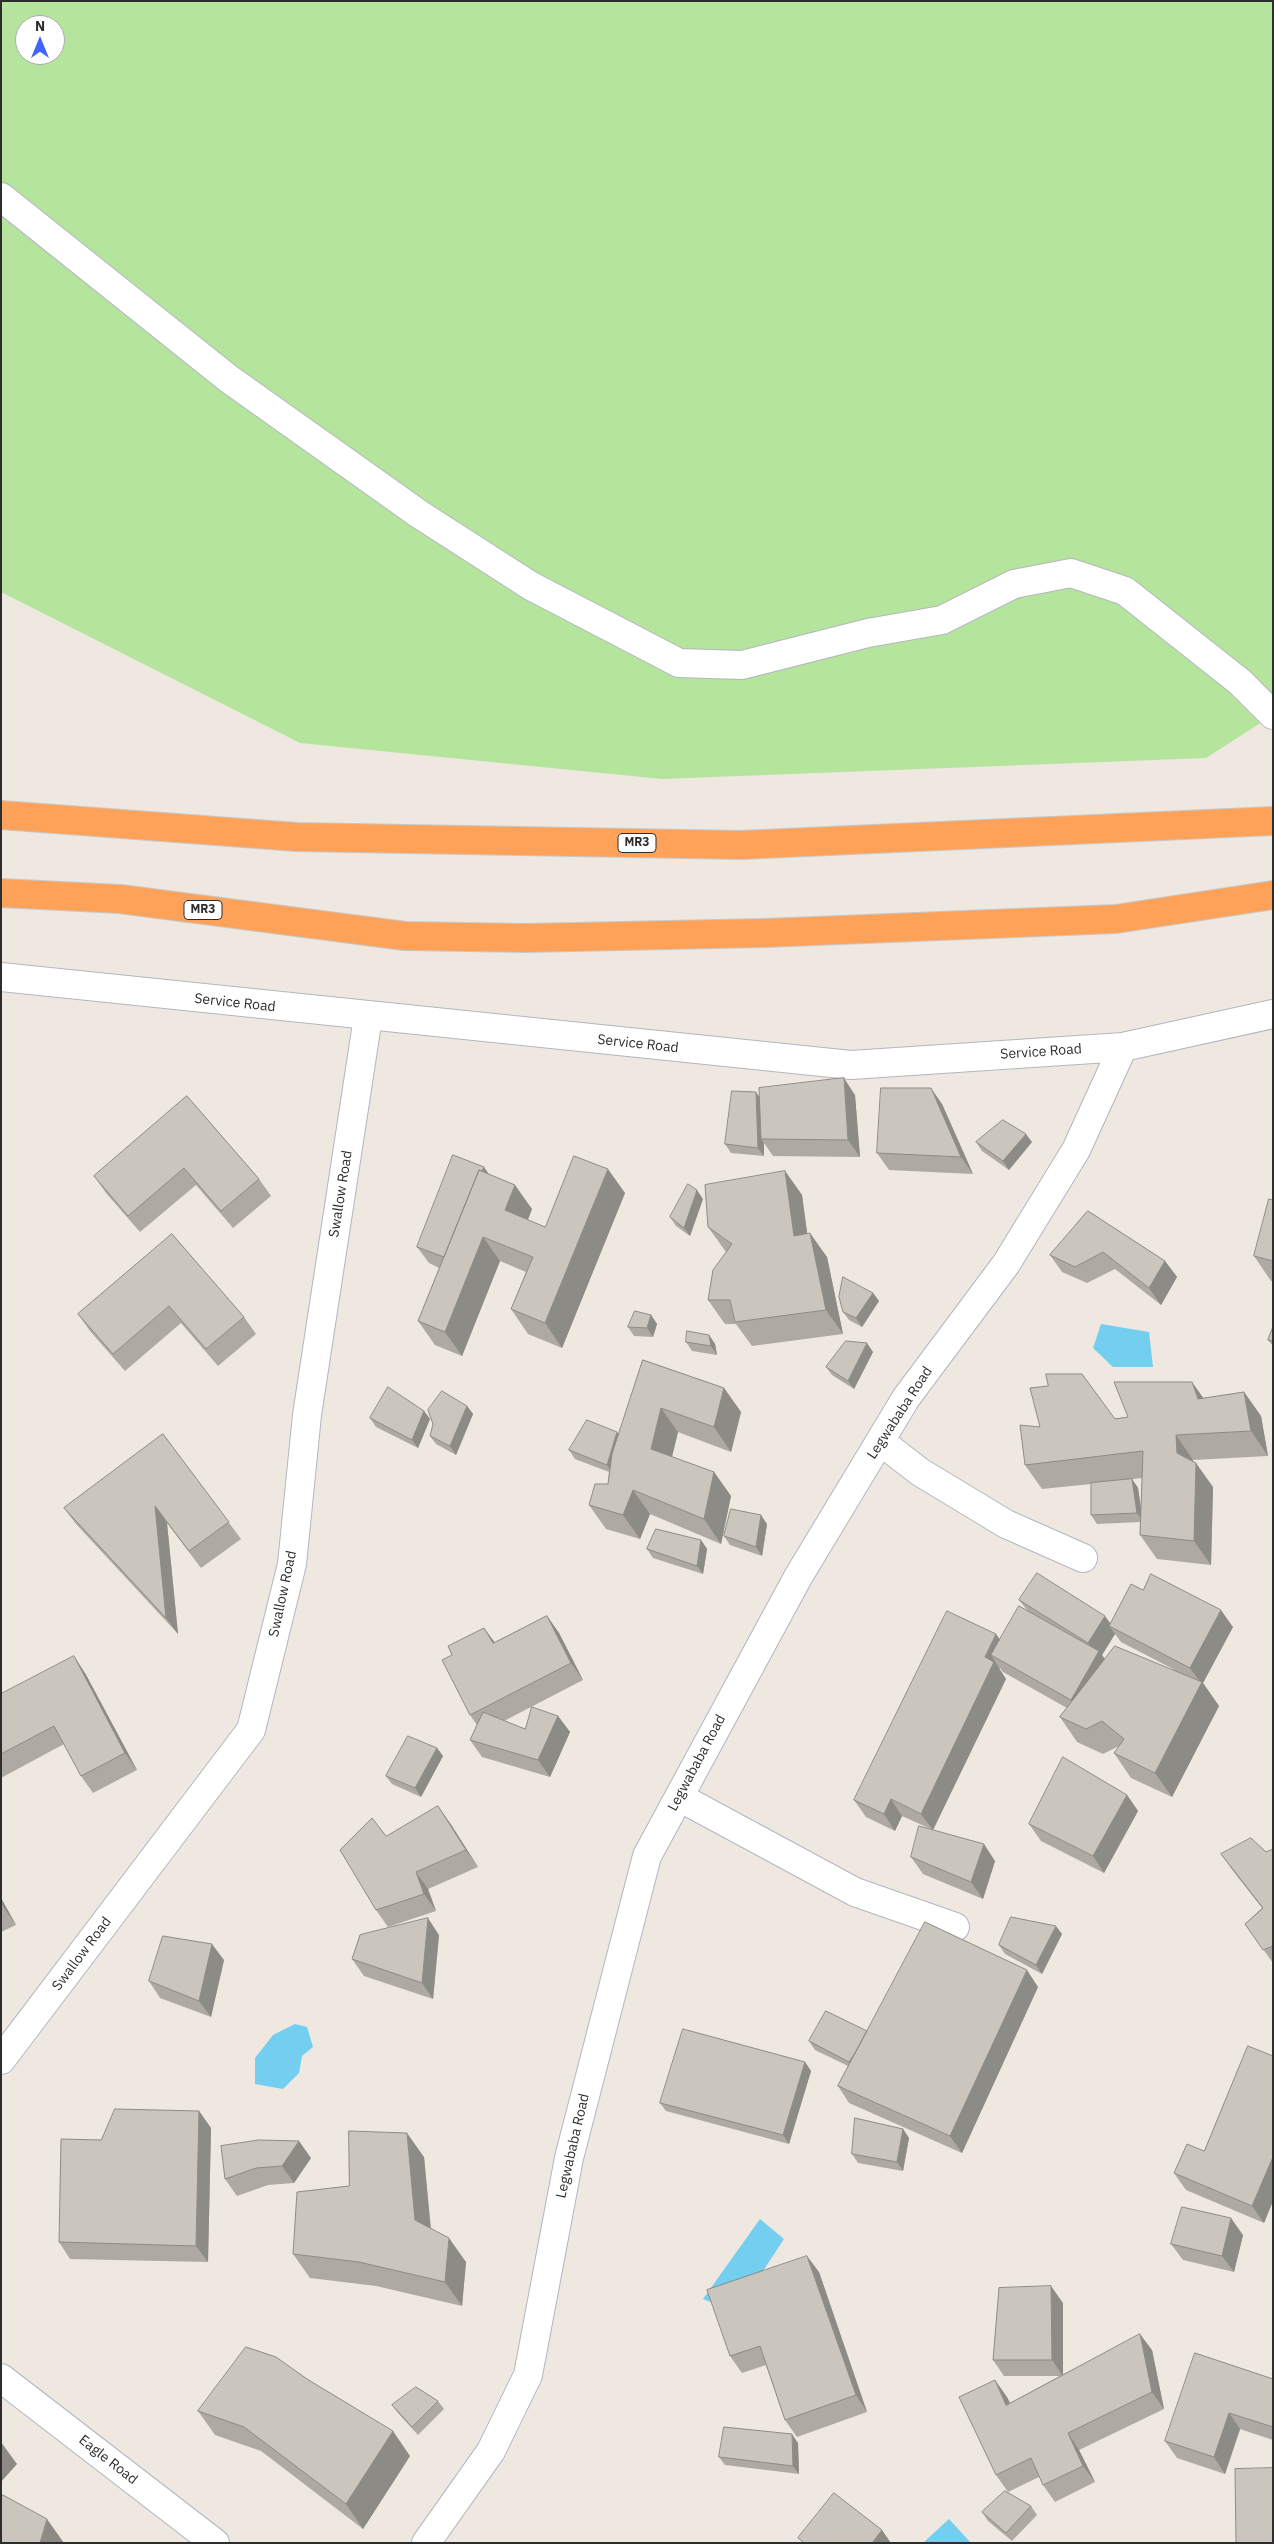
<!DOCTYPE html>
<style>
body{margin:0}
#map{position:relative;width:1274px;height:2544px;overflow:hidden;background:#eee8e0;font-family:"IBM Plex Sans",sans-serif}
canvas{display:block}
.frame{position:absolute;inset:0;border:2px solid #2d2d2d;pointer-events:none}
.north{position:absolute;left:15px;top:15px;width:50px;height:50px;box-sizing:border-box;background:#fff;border:1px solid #ababab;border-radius:50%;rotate:0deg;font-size:14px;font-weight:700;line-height:20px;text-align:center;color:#2d2d2d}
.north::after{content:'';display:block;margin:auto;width:18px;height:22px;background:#4063fa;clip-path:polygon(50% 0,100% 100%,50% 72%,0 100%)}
</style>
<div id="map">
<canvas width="1274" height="2544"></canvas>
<div class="frame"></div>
<div class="north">N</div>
</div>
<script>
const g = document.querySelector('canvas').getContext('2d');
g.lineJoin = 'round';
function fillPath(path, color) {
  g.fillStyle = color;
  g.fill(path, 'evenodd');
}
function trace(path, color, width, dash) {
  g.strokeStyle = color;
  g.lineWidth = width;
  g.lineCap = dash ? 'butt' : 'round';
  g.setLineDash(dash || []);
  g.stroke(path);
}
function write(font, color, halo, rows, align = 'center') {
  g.font = font + ' "IBM Plex Sans",sans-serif';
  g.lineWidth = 4;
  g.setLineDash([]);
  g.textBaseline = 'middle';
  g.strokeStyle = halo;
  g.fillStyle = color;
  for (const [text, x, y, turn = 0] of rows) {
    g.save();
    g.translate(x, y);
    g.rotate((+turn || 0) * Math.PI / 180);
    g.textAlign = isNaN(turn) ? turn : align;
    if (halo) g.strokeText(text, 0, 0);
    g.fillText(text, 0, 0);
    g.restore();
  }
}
const green = new Path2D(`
 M 1,1 L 1273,1 L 1273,715 L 1206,758 L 662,779 L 300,743 L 1,592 ZM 25,25 L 55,25 L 55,55 L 25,55 Z`);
const water = new Path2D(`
 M 1101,1324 L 1149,1332 L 1153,1367 L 1113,1367 L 1093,1348 Z
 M 295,2024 L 307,2027 L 313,2047 L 302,2056 L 299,2073 L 283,2089 L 255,2084 L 255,2058 L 273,2035 Z
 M 760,2219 L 784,2239 L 736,2312 L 703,2299 Z
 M 949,2519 L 971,2543 L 923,2543 Z`);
const minor = new Path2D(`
 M 1,197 L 229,379 L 419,514 L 531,586 L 679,663 L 742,665 L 868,633 L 942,620 L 1014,584 L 1071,573 L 1125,591 L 1240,682 L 1273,715
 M 1,977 L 851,1065 L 1123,1047 L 1273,1014
 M 880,1441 L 920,1472 L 1006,1524 L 1083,1558
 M 679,1797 L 855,1892 L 955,1927
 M 1,2060 L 251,1730 L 292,1564 L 307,1415 L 368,1017
 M 1,2378 L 215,2543
 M 426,2543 L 491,2451 L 528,2375 L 569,2158 L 647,1856 L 798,1577 L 906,1398 L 1006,1264 L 1076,1150 L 1123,1047`);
const highway = new Path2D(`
 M 1,815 L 297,837 L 741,845 L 1273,821
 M 1,893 L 120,899 L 405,936 L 526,938 L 765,933 L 1116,919 L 1273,895`);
const wall = new Path2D(`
 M 756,1092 L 759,1097 L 855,1095 L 860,1157 L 773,1156 L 764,1143 L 764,1156 L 731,1153 L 725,1144 Z
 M 187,1096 L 259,1179 L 271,1196 L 233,1228 L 196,1185 L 140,1232 L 106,1193 L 94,1176 Z
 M 942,1104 L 973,1174 L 889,1170 L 877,1153 Z
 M 976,1142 L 1032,1142 L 1009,1170 L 982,1151 Z
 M 785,1171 L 802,1195 L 807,1233 L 827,1257 L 843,1334 L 752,1346 L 736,1324 L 725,1324 L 708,1300 L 726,1252 L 708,1227 Z
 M 489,1174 L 532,1209 L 528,1220 L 545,1227 L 625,1193 L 562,1348 L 528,1334 L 511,1309 L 526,1272 L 500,1261 L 462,1356 L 435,1345 L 418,1321 L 439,1268 L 429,1263 L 417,1247 Z
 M 703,1199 L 690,1236 L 676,1226 L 670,1217 Z
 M 1273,1200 L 1273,1281 L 1271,1281 L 1254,1256 Z
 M 1088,1211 L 1165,1261 L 1177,1277 L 1161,1305 L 1115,1269 L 1087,1283 L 1062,1272 L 1050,1255 Z
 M 172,1234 L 244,1317 L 256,1334 L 218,1366 L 181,1323 L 125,1371 L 90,1331 L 78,1314 Z
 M 873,1293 L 879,1301 L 862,1327 L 849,1320 L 843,1312 Z
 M 651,1315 L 657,1324 L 653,1337 L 634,1336 L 628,1327 Z
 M 1273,1327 L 1273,1346 L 1268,1340 Z
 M 709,1335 L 715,1344 L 717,1355 L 692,1351 L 686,1342 Z
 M 873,1352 L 854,1389 L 832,1375 L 826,1367 Z
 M 643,1360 L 724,1388 L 741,1412 L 731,1452 L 678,1432 L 672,1457 L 714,1472 L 731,1496 L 721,1544 L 650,1514 L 640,1539 L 606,1529 L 589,1505 L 608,1484 L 609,1472 L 575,1459 L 569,1450 L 619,1434 Z
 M 1244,1392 L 1261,1416 L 1268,1456 L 1193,1460 L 1193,1461 L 1213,1487 L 1211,1565 L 1157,1559 L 1140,1535 L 1140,1522 L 1097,1524 L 1091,1515 L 1091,1484 L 1042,1489 L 1025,1465 L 1040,1427 L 1128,1417 L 1204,1398 ZM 1142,1478 L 1141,1510 L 1138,1488 L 1132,1479 L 1100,1483 Z
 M 467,1406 L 473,1414 L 456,1455 L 436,1444 L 430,1436 Z
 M 424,1411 L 430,1419 L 418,1448 L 376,1427 L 370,1418 Z
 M 163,1434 L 241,1539 L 201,1568 L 167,1523 L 178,1634 L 76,1524 L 64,1508 Z
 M 767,1524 L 762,1556 L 730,1545 L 724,1536 Z
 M 701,1540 L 707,1549 L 703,1574 L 653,1558 L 647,1549 Z
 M 1143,1590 L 1233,1627 L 1203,1683 L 1219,1706 L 1172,1797 L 1131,1778 L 1114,1753 L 1119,1746 L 1103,1754 L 1077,1742 L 1060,1717 L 1067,1708 L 1003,1672 L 1000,1668 L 999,1669 L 1006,1679 L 933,1830 L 995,1861 L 983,1899 L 923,1874 L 911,1857 L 931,1829 L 902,1816 L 895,1831 L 866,1817 L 854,1800 L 1027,1610 L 1019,1600 L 1110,1624 ZM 1115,1634 L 1121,1642 L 1175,1670 L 1105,1659 L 1102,1655 Z
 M 547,1616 L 559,1633 L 583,1680 L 504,1721 L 525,1729 L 558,1716 L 570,1732 L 550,1777 L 482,1757 L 470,1740 L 477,1725 L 470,1715 L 495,1642 Z
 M 85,1673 L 137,1770 L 93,1793 L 81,1776 L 64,1744 L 1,1778 L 1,1694 Z
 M 437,1748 L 443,1756 L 421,1797 L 392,1784 L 386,1776 Z
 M 1127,1795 L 1138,1811 L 1104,1873 L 1041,1841 L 1029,1824 Z
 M 450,1823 L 478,1867 L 428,1889 L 436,1911 L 388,1927 L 376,1910 L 386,1836 Z
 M 1273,1849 L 1273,1963 L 1245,1924 L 1262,1908 L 1233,1871 L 1221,1854 L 1266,1852 Z
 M 1,1898 L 16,1925 L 1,1932 Z
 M 1062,1934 L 1042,1974 L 1005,1954 L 999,1945 Z
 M 439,1935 L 433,1999 L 364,1976 L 352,1959 Z
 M 224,1960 L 211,2017 L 160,1998 L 149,1981 Z
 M 1038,1987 L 962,2153 L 849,2103 L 838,2086 L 848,2066 L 815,2050 L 809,2041 L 867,2031 Z
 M 1273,2056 L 1273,2201 L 1264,2223 L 1186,2190 L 1174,2173 L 1204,2151 Z
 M 805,2062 L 811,2071 L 789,2144 L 666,2111 L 660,2103 Z
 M 199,2111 L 211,2128 L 208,2262 L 70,2259 L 59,2242 L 101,2140 Z
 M 903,2129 L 909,2138 L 903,2171 L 858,2163 L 852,2154 Z
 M 221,2146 L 311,2158 L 294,2183 L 268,2185 L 237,2196 L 225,2179 Z
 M 424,2157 L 431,2228 L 466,2262 L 462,2306 L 376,2286 L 310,2278 L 293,2254 Z
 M 1243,2235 L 1234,2272 L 1183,2260 L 1171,2244 Z
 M 819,2272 L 867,2412 L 797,2437 L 785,2420 L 766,2365 L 742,2373 L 730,2356 Z
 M 1063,2303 L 1063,2374 L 1152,2350 L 1164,2409 L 1079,2450 L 1095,2482 L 1055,2502 L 1043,2485 L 1039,2477 L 1008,2492 L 996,2475 L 1007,2397 L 1010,2403 L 1060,2376 L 1004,2376 L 993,2360 Z
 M 1273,2379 L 1273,2440 L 1240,2429 L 1225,2474 L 1177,2458 L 1165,2441 Z
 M 438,2401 L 444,2409 L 418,2435 L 398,2413 L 392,2405 Z
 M 198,2411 L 410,2456 L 363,2529 L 261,2451 L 215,2435 Z
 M 798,2443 L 799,2474 L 725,2465 L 719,2457 Z
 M 1031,2506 L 1037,2515 L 1012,2541 L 988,2521 L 982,2512 Z`);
const shadedWall = new Path2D(`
 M 844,1078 L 855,1095 L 860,1157 L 848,1140 Z
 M 931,1088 L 942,1104 L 973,1174 L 961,1157 Z
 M 756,1092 L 762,1101 L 761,1139 L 764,1143 L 764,1156 L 758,1148 Z
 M 1026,1134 L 1032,1142 L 1009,1170 L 1003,1161 Z
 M 484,1167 L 495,1183 L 447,1259 Z
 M 608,1169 L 625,1193 L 562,1348 L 545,1323 Z
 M 785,1171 L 802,1195 L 811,1261 L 794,1236 Z
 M 515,1185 L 532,1209 L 522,1234 L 505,1210 Z
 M 697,1190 L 703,1199 L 690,1236 L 684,1228 Z
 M 810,1233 L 827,1257 L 843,1334 L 826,1310 Z
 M 483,1237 L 500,1261 L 462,1356 L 445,1332 Z
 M 1165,1261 L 1177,1277 L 1161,1305 L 1149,1288 Z
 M 873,1293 L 879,1301 L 862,1327 L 856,1318 Z
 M 651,1315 L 657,1324 L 653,1337 L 647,1328 Z
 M 709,1335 L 715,1344 L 717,1355 L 711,1346 Z
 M 867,1343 L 873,1352 L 854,1389 L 848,1381 Z
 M 1192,1382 L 1209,1406 L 1198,1399 Z
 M 724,1388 L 741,1412 L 731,1452 L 714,1427 Z
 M 1244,1392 L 1261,1416 L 1268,1456 L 1251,1431 Z
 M 467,1406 L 473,1414 L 456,1455 L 450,1446 Z
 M 661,1408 L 678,1432 L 668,1473 L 651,1449 Z
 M 424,1411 L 430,1419 L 418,1448 L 412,1440 Z
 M 617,1432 L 623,1440 L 613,1473 L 607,1465 Z
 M 1176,1435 L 1193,1460 L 1194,1477 L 1177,1453 Z
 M 1196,1463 L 1213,1487 L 1211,1565 L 1194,1541 Z
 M 714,1472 L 731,1496 L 721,1544 L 704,1519 Z
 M 1132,1479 L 1138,1488 L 1143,1522 L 1137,1513 Z
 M 633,1490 L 650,1514 L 640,1539 L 623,1515 Z
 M 155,1506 L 167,1523 L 178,1634 L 166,1618 Z
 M 761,1515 L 767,1524 L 762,1556 L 756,1547 Z
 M 701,1540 L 707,1549 L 703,1574 L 697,1566 Z
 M 1221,1610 L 1233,1627 L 1203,1683 L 1219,1706 L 1172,1797 L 1155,1773 L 1201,1683 L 1190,1668 Z
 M 547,1616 L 559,1633 L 583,1680 L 571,1663 Z
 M 1105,1616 L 1113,1627 L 1109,1626 L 1115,1634 L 1102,1655 L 1111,1668 L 1083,1717 L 1071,1700 L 1097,1655 L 1088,1643 Z
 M 484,1628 L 496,1644 L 493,1643 Z
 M 996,1634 L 1008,1651 L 991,1655 L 1006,1679 L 933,1830 L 921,1814 L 985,1657 Z
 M 74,1656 L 85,1673 L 137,1770 L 125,1753 Z
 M 558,1716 L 570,1732 L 550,1777 L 538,1760 Z
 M 437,1748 L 443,1756 L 421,1797 L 415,1788 Z
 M 1127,1795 L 1138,1811 L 1104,1873 L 1093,1856 Z
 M 891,1799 L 902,1816 L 895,1831 L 884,1814 Z
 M 438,1806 L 450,1823 L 478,1867 L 466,1850 Z
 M 984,1844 L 995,1861 L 983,1899 L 971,1882 Z
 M 416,1872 L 428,1889 L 436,1911 L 424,1894 Z
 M 1,1898 L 16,1925 L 4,1908 L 1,1903 Z
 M 428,1918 L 439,1935 L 433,1999 L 422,1983 Z
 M 1056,1926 L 1062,1934 L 1042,1974 L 1036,1965 Z
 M 212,1944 L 224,1960 L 211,2017 L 199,2001 Z
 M 1027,1970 L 1038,1987 L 962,2153 L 950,2136 Z
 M 805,2062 L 811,2071 L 789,2144 L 783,2135 Z
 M 199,2111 L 211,2128 L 208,2262 L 196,2246 Z
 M 903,2129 L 909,2138 L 903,2171 L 897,2162 Z
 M 407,2133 L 424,2157 L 432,2244 L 415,2220 Z
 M 299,2141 L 311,2158 L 294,2183 L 282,2166 Z
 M 1273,2157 L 1273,2201 L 1264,2223 L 1252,2206 Z
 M 1231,2218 L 1243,2235 L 1234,2272 L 1222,2256 Z
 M 449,2238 L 466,2262 L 462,2306 L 445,2282 Z
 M 807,2256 L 819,2272 L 867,2412 L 856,2395 Z
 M 1051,2286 L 1063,2303 L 1063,2376 L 1052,2360 Z
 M 1140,2334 L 1152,2350 L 1164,2409 L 1152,2392 Z
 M 995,2380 L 1007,2397 L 1018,2421 L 1006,2405 Z
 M 1229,2413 L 1240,2429 L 1225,2474 L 1214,2457 Z
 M 393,2431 L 410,2456 L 363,2529 L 346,2504 Z
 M 1068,2433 L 1079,2450 L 1095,2482 L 1083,2466 Z
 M 792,2434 L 798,2443 L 799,2474 L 793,2466 Z
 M 1,2442 L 17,2464 L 1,2482 Z
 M 47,2519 L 64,2543 L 40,2543 Z
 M 882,2530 L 891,2543 L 872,2543 Z`);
const building = new Path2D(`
 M 844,1078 L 848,1140 L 761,1139 L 759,1088 Z
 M 881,1088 L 931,1088 L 961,1157 L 877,1153 Z
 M 732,1091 L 756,1092 L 758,1148 L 725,1144 Z
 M 187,1096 L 259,1179 L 221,1211 L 184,1168 L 128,1216 L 94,1176 Z
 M 1003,1120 L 1026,1134 L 1003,1161 L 976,1142 Z
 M 453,1155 L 484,1167 L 482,1171 L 479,1170 L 444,1257 L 417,1247 Z
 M 574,1156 L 608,1169 L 545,1323 L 511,1309 L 533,1257 L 483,1237 L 445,1332 L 418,1321 L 479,1170 L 515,1185 L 505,1210 L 545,1227 Z
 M 785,1171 L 794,1236 L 810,1233 L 826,1310 L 735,1322 L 730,1300 L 708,1300 L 713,1270 L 732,1244 L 708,1227 L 705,1185 Z
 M 688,1184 L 697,1190 L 684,1228 L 670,1217 Z
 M 1269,1199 L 1273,1200 L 1273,1261 L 1254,1256 Z
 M 1088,1211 L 1165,1261 L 1149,1288 L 1103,1252 L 1075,1267 L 1050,1255 Z
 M 172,1234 L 244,1317 L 206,1349 L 169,1306 L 113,1354 L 78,1314 Z
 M 843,1277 L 873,1293 L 856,1318 L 843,1312 L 839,1297 Z
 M 635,1311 L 651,1315 L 647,1328 L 628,1327 Z
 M 1273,1327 L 1273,1341 L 1268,1340 Z
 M 687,1331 L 709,1335 L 711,1346 L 686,1342 Z
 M 846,1341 L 867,1343 L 848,1381 L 826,1367 Z
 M 643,1360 L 724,1388 L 714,1427 L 661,1408 L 651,1449 L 714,1472 L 704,1519 L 633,1490 L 623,1515 L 589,1505 L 595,1484 L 608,1484 L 612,1454 Z
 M 1046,1374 L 1082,1374 L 1115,1419 L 1128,1417 L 1114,1382 L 1192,1382 L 1198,1399 L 1244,1392 L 1251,1431 L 1176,1435 L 1177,1453 L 1196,1463 L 1194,1541 L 1140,1535 L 1143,1451 L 1025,1465 L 1020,1425 L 1040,1427 L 1030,1388 L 1048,1386 Z
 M 388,1387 L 424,1411 L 412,1440 L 370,1418 Z
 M 442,1391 L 467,1406 L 450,1446 L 430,1436 L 433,1424 L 428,1410 Z
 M 587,1420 L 617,1432 L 607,1465 L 569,1450 Z
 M 163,1434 L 229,1522 L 189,1551 L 155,1506 L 166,1618 L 64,1508 Z
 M 1132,1479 L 1137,1513 L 1091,1515 L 1091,1483 Z
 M 731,1509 L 761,1515 L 756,1547 L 724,1536 Z
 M 656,1529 L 701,1540 L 697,1566 L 647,1549 Z
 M 1037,1573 L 1105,1616 L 1088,1643 L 1019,1600 Z
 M 1151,1574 L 1221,1610 L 1190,1668 L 1109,1626 L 1131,1584 L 1143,1590 Z
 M 1019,1606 L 1099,1651 L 1071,1700 L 991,1655 Z
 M 947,1611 L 996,1634 L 985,1657 L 994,1662 L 921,1814 L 891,1799 L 884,1814 L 854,1800 Z
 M 547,1616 L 571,1663 L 470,1715 L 442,1660 L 452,1655 L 448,1646 L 484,1628 L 493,1643 Z
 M 1115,1646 L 1202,1682 L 1155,1773 L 1114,1753 L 1124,1739 L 1102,1721 L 1086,1729 L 1060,1717 Z
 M 74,1656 L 125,1753 L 81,1776 L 54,1726 L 1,1754 L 1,1694 Z
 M 532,1707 L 558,1716 L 538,1760 L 470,1740 L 483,1712 L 525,1729 Z
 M 408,1736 L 437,1748 L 415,1788 L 386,1776 Z
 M 1063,1757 L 1127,1795 L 1093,1856 L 1029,1824 Z
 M 438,1806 L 466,1850 L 416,1872 L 424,1894 L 376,1910 L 340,1850 L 372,1818 L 386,1836 Z
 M 919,1826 L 984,1844 L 971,1882 L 911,1857 Z
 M 1251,1838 L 1266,1852 L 1273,1849 L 1273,1946 L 1263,1950 L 1245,1924 L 1263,1908 L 1221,1854 Z
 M 1011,1917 L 1056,1926 L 1036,1965 L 999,1945 Z
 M 428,1918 L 422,1983 L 352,1959 L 360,1935 Z
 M 925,1922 L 1027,1970 L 950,2136 L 838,2086 Z
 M 163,1936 L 212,1944 L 199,2001 L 149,1981 Z
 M 826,2011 L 867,2031 L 855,2053 L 849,2062 L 809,2041 Z
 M 683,2029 L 805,2062 L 783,2135 L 660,2103 Z
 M 1248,2046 L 1273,2056 L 1273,2157 L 1252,2206 L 1174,2173 L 1187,2144 L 1204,2151 Z
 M 115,2109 L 199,2111 L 196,2246 L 59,2242 L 61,2139 L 101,2140 Z
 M 855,2118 L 903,2129 L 897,2162 L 852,2154 Z
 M 349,2131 L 407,2133 L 415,2220 L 449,2238 L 445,2282 L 359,2262 L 293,2254 L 297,2192 L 349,2186 Z
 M 259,2140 L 299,2141 L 282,2166 L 256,2168 L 225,2179 L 221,2146 Z
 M 1182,2207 L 1231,2218 L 1222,2256 L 1171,2244 Z
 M 807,2256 L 856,2395 L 785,2420 L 760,2346 L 730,2356 L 707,2290 Z
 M 1051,2286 L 1052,2360 L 993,2360 L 999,2288 Z
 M 1140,2334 L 1152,2392 L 1068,2433 L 1083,2466 L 1043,2485 L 1031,2458 L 996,2475 L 959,2397 L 995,2380 L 1006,2405 Z
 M 246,2347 L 276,2357 L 307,2379 L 393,2431 L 346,2504 L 244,2427 L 198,2411 Z
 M 1195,2353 L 1273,2379 L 1273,2427 L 1229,2413 L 1214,2457 L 1165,2441 Z
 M 416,2387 L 438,2401 L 412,2427 L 392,2405 Z
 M 724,2427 L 792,2434 L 793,2466 L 719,2457 Z
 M 1273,2468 L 1273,2543 L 1236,2543 L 1235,2469 Z
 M 1005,2491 L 1031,2506 L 1006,2533 L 982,2512 Z
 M 834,2493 L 882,2530 L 872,2543 L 804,2543 L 798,2538 Z
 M 3,2495 L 47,2519 L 40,2543 L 1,2543 L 1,2498 Z`);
const shields = [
 [637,843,38],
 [203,910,38]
];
const shieldNames = [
 ["MR3",637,843],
 ["MR3",203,910]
];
const streetNames = [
 ["Service Road",235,1003,6],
 ["Service Road",638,1044,6],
 ["Service Road",1041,1052,-4],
 ["Swallow Road",341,1194,-81],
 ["Legwababa Road",900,1413,-57],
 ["Swallow Road",283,1594,-78],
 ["Legwababa Road",697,1763,-62],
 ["Swallow Road",82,1954,-53],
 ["Legwababa Road",573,2146,-77],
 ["Eagle Road",108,2460,38]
];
fillPath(green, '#b5e49d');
fillPath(water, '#73ceef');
trace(minor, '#b3b6c0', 30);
trace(highway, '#c8c8c8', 30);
trace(minor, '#fff', 28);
trace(highway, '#fea25a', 28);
fillPath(wall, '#aeaaa3');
fillPath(shadedWall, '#8d8b85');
fillPath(building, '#cac6be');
trace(building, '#8d8b85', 1);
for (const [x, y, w] of shields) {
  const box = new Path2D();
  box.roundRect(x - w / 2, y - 9.5, w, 19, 4);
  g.fillStyle = '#fff';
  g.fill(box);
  trace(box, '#2d2d2d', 1);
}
write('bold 12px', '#2d2d2d', null, shieldNames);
write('14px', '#2d2d2d', '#fff', streetNames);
</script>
